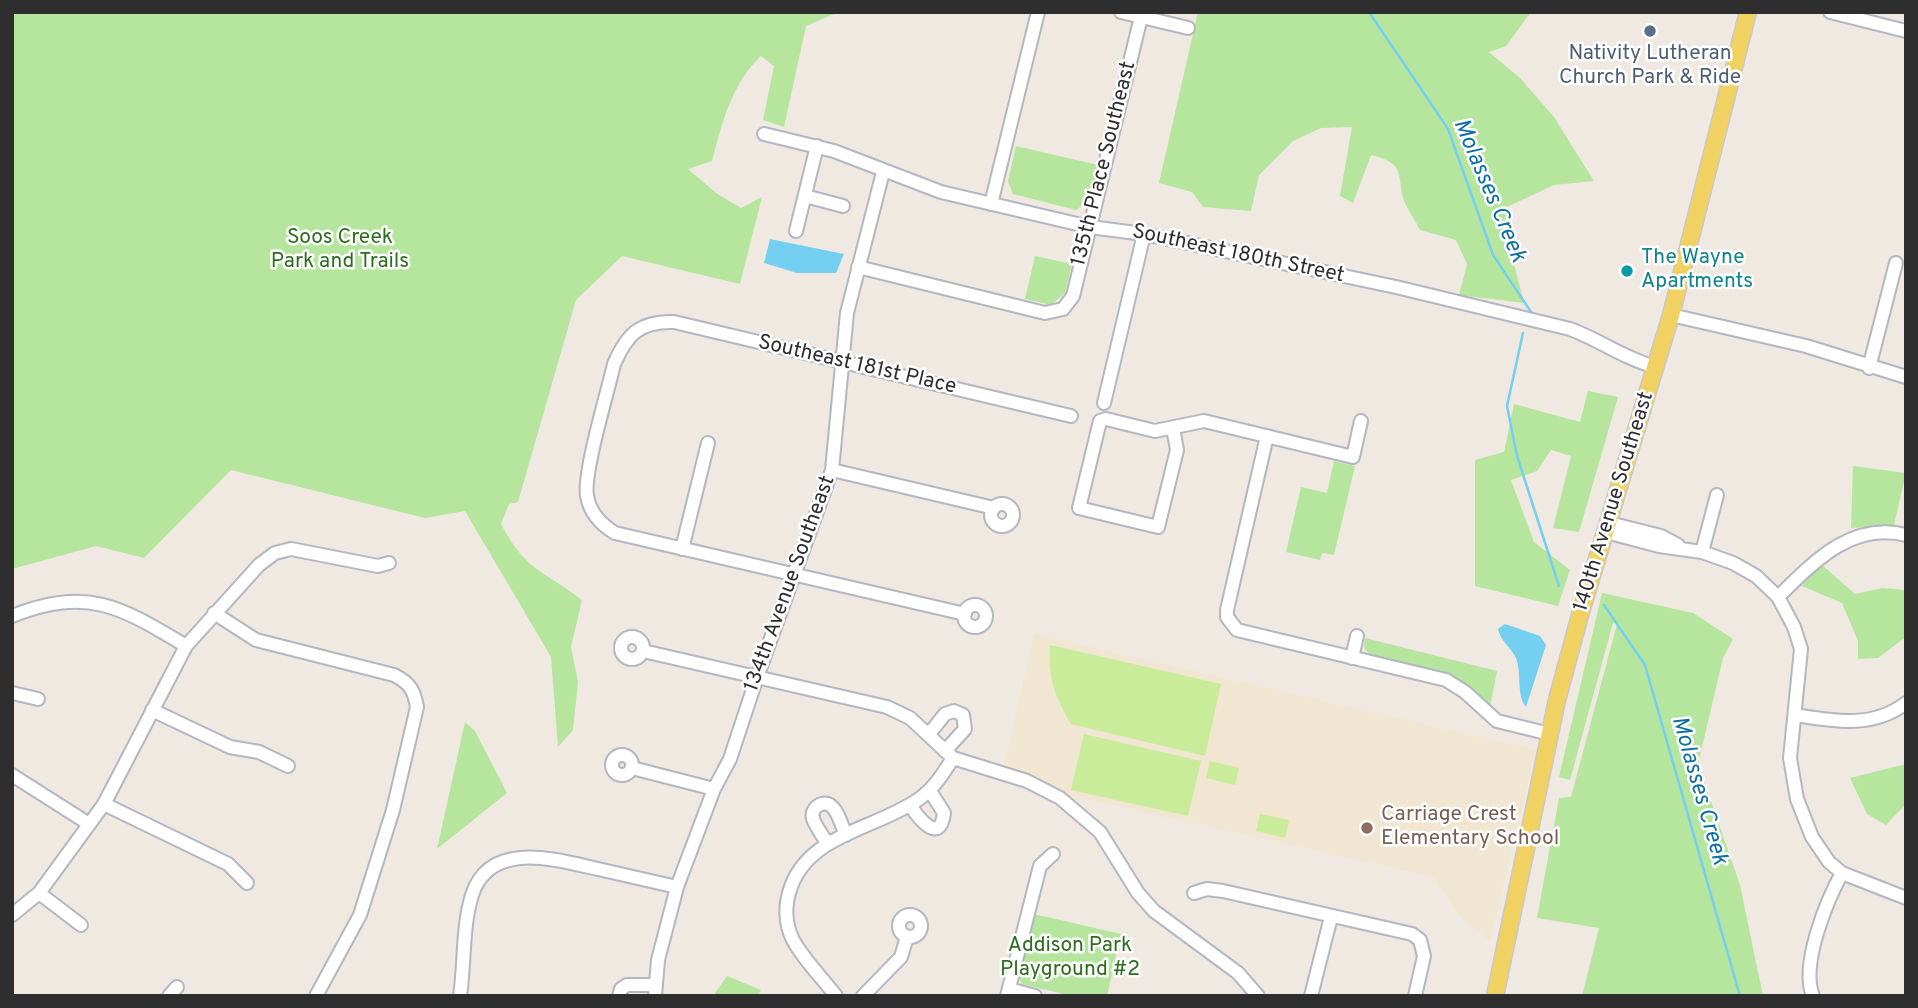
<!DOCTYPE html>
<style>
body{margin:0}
#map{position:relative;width:1918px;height:1008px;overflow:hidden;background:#efe9e1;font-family:Overpass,sans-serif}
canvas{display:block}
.frame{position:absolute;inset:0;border:14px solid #2e2e2e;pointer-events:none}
</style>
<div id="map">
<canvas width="1918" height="1008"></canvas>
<div class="frame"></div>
</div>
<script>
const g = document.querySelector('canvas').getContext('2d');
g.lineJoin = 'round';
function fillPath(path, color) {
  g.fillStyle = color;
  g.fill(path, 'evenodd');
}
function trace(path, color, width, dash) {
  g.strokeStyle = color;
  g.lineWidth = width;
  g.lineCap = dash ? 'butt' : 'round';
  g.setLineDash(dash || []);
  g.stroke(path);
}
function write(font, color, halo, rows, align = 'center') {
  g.font = font + ' Overpass,sans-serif';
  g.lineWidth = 5;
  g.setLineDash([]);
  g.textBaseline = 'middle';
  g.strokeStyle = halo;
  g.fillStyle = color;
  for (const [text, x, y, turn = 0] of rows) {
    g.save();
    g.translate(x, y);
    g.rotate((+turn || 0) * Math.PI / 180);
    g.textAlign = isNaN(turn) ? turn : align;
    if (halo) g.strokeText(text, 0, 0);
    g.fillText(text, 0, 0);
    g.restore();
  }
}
const education = new Path2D(`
 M 1034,634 L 1536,750 L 1490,941 L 1462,919 L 1433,877 L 1001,780 Z`);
const green = new Path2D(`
 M 12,12 L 839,12 L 806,26 L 784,127 L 763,120 L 774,66 L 761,56 C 732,83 722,123 712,161 L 688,169 L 716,193 L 741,208 L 762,197 L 740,284 L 622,256 L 576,300 L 518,502 L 509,504 L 501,524 C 527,573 544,570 582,600 L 571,647 L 578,682 L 573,730 L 558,747 L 551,657 L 465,511 L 425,518 L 231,470 L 144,558 L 96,546 L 12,569 Z
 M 1198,12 L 1531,12 L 1506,46 L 1489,52 L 1520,78 L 1554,117 L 1594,181 L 1554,185 L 1507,207 L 1513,260 L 1524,303 L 1459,295 L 1467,264 L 1456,240 L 1420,230 C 1416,222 1410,213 1406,205 C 1394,176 1410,165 1371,155 L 1353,203 L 1340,196 L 1352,127 L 1321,128 L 1293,141 L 1259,175 L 1251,211 L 1203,207 L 1192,192 L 1159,183 Z
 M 1016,146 L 1098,165 L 1090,200 L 1076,210 L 1013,194 L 1008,181 Z
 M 1035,256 L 1072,264 L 1065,293 L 1051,305 L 1025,299 Z
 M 1588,391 L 1618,397 L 1579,532 L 1553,528 L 1571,456 L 1551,450 L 1537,471 L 1511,480 L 1534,542 L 1570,570 L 1558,606 L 1475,586 L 1475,460 L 1504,452 L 1514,404 L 1580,422 Z
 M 1334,461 L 1355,466 L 1334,555 L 1322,553 L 1320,560 L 1286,552 L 1301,487 L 1327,493 Z
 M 1853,466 L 1906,473 L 1894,525 L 1851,528 Z
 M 1821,564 L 1855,594 L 1882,588 L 1906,590 L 1906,637 L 1878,658 L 1858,659 L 1858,641 L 1842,603 L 1802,586 Z
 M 1602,593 L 1693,613 L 1733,639 L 1723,658 L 1698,764 L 1740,885 L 1763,996 L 1582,996 L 1599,928 L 1537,918 L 1559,798 L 1571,797 L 1617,624 L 1613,623 L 1570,780 L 1559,777 Z
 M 1365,638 L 1497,671 L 1490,707 L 1454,676 L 1369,654 L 1364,648 Z
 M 465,722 L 475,731 L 507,793 L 437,849 Z
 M 1906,764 L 1906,804 L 1886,825 L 1867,814 L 1850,778 Z
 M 1034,914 L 1121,934 L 1107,996 L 1072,996 L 1022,984 L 1018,976 Z
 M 727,976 L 761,990 L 758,996 L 717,996 L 715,993 Z`);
const pitch = new Path2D(`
 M 1050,645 L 1221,684 L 1205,756 L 1071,724 C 1054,695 1048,678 1050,645 Z
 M 1084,734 L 1201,761 L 1188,816 L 1071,790 Z
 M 1210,761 L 1239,768 L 1235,785 L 1206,778 Z
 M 1260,814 L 1289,820 L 1285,838 L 1256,831 Z`);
const water = new Path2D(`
 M 770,239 L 844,254 L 836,273 L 797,273 L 764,263 Z
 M 1505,624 L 1540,636 L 1546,645 L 1526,707 C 1516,694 1522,674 1516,658 C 1511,647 1501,642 1498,629 Z`);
const stream = new Path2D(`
 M 1369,12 L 1448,129 L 1493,255 L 1531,312
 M 1523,333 L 1507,406 L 1517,456 L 1559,586
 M 1604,605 L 1645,665 L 1740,996`);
const minor = new Path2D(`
 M 1121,12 L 1188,28
 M 1830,12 L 1906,31
 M 764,134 L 834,151 L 941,192 L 1090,227 L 1144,234 L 1396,287 L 1570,329 C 1600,340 1625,359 1656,367
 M 805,196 L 843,206
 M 991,204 L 1038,12
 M 796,231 L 817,146
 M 858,267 L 1045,313 L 1063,309 L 1073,296 L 1141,17
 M 1671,315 L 1806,346 L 1906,377
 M 1869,368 L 1896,263
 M 1104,403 L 1144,234
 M 1173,428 L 1177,450 L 1158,527 L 1079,508 L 1100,421 L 1106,419 L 1155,431 L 1204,421 L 1353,457 L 1361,421
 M 1267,436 L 1227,610 L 1227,617 L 1237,630 L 1446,680 L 1465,692 L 1497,721 L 1550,734
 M 832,470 L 994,508
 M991 515a11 11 0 1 1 22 0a11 11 0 1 1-22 0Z
 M 1609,523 L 1661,536 L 1678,545
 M 1606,532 L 1659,546 L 1702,552 L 1733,563 L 1756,576 L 1778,597 L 1794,627 L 1801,649 L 1790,758 L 1797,799 L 1812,837 L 1829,862 L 1842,873 L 1906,898
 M 682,549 L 708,443
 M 1702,552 L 1717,495
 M 1778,597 C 1813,563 1851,521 1906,535
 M964 616a11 11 0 1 1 22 0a11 11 0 1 1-22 0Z
 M 214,613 L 256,640 L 394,675 C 410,683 414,690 417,707 L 393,810 L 360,915 L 316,996
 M 965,614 L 615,533 C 600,524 590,513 587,496 C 583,473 608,391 614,364 C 627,334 640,321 674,322 L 1071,416
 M 12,616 C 88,586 121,607 186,646
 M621 648a11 11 0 1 1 22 0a11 11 0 1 1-22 0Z
 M 643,651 L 887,707 L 910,718 L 953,758 L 1027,781 L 1060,798 L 1100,832 L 1138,893 L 1154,911 L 1238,973 L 1258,996
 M 1352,658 L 1357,636
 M 12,693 L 38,699
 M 152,710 L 230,747 L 259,752 L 288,766
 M 1795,715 C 1834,721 1872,729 1906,703
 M 929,734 L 945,714 L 954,711 L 963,715 L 965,729 L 945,751
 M612 765a10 10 0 1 1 20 0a10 10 0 1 1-20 0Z
 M 632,768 L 714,789
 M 12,775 L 89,824
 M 104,804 L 228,864 L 247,883
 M 910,805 C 917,816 940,847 944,813 L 930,791
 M 827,843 C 823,836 816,827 813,819 C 810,809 821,800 830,805 C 838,810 842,827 846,835
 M 39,893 L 81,925
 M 1194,893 L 1207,889 L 1223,891 L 1412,934 L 1420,940 L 1424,956 L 1415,996
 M899 926a11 11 0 1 1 22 0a11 11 0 1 1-22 0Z
 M 12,915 L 39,893 L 104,804 L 186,646 L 259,565 L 275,553 L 291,549 L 378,566 L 389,563
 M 1009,989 L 1035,996
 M 169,996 L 177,987
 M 460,996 C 465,962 462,928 472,895 C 490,839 557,860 598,869 C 625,875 651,881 677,887
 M 619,996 L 621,989 L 627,985 L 656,985
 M 655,996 L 658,960 L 677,887 L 714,789 L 730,759 L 757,677 L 832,470 L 847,313 L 883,172
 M 836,996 C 823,979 807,963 796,945 C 786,930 784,910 789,893 C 805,834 875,830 919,799 C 934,788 943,774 953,758
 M 863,996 L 901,957 L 907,937
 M 1007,996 L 1040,866 L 1053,854
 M 1311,996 L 1331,917
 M 1813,996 C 1800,965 1827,900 1842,873`);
const major = new Path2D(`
 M 1495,996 L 1557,700 L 1580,615 L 1671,315 L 1748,12`);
const markers = [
 [1650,31,7,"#5c6f8a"],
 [1627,271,7,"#0f9aa8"],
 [1367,828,7,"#8d6e63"]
];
const serviceNames = [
 ["Nativity Lutheran",1650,55],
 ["Church Park & Ride",1650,79]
];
const streetNames = [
 ["135th Place Southeast",1105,164,-76],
 ["Southeast 180th Street",1238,255,12],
 ["Southeast 181st Place",857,366,13],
 ["140th Avenue Southeast",1615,502,-73],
 ["134th Avenue Southeast",791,584,-70]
];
const parkNames = [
 ["Soos Creek",340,239],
 ["Park and Trails",340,263],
 ["Addison Park",1070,947],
 ["Playground #2",1070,971]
];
const cultureNames = [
 ["The Wayne",1641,259],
 ["Apartments",1641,283]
];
const educationNames = [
 ["Carriage Crest",1381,816],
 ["Elementary School",1381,840]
];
const waterNames = [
 ["Molasses Creek",1488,191,67],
 ["Molasses Creek",1698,791,74]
];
fillPath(education, '#f0e6d1');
fillPath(green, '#b6e59e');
fillPath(pitch, '#c9ec9a');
fillPath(water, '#75cff0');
trace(stream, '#75cff0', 2.5);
trace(minor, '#b4b7c1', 16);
trace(major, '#c9c9c9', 19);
trace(minor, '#fff', 12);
trace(major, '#f2d163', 16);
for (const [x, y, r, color] of markers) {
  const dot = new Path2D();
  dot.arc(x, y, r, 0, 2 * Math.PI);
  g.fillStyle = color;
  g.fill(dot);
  trace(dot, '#fff', 2.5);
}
write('21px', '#4e5e75', '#fff', serviceNames);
write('21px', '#2e2e2e', '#fff', streetNames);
write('21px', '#2c6e1b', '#fff', parkNames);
write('21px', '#0d838f', '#fff', cultureNames, 'left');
write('21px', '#785e54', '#fff', educationNames, 'left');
write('italic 23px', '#0d6fa3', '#fff', waterNames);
</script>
